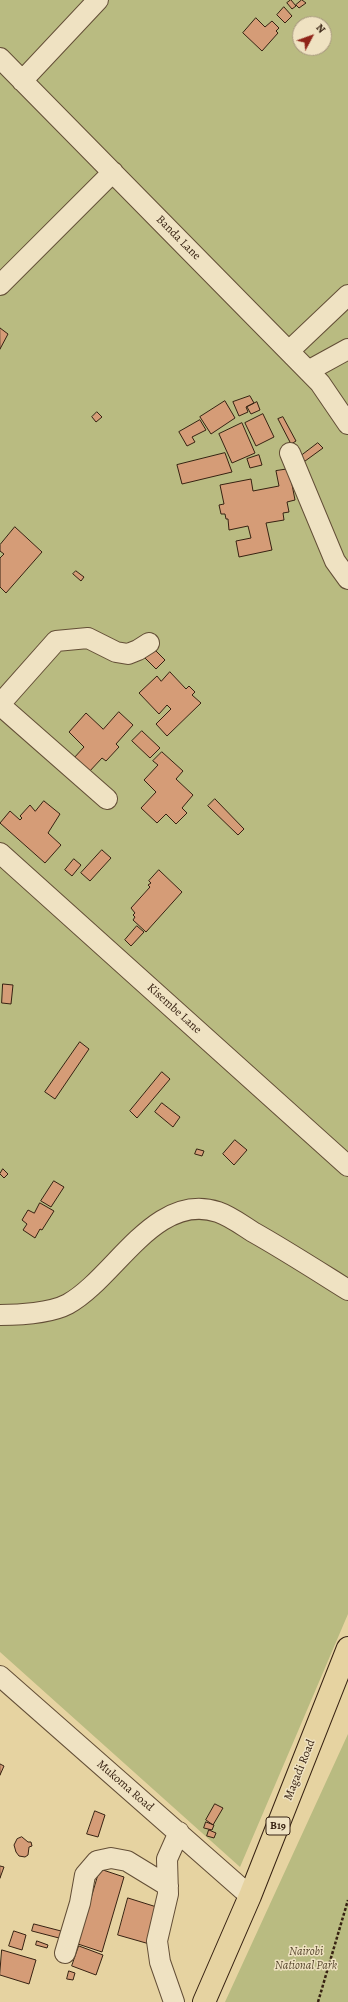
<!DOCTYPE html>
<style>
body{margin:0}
#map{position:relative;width:348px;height:2002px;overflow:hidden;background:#e6d3a1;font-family:Alegreya,serif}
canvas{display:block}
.north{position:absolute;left:292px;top:16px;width:40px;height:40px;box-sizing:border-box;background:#efe2c2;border:1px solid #a5957c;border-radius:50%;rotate:49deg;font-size:11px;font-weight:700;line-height:16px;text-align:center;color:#372212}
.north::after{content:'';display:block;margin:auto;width:14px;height:18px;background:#8f2418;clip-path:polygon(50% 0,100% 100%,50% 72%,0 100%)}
</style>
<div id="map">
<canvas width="348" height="2002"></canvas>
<div class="north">N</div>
</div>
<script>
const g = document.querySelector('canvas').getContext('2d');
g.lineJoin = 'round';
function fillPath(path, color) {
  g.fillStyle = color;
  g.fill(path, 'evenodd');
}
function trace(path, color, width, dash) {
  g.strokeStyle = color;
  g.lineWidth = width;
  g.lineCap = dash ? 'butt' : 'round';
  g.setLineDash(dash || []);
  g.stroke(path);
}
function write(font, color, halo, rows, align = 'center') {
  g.font = font + ' Alegreya,serif';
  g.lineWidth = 3;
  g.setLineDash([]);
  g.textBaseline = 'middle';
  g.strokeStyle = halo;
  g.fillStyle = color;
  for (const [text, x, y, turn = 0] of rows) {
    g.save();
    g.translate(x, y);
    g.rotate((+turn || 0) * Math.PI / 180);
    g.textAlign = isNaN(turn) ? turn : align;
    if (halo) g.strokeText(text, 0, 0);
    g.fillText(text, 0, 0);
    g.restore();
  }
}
const green = new Path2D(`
 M 0,0 L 348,0 L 348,1614 L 240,1867 L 0,1652 ZM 300,24 L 324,24 L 324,48 L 300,48 Z
 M 348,1734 L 348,2002 L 225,2002 Z`);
const building = new Path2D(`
 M 291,0 L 296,6 L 292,9 L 287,3 Z
 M 302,0 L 306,3 L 299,8 L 296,5 Z
 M 284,7 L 292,16 L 285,23 L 277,15 Z
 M 256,18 L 265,27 L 272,21 L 279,28 L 276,31 L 278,33 L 262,51 L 243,33 Z
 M 0,328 L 8,334 L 0,349 Z
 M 250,396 L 254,403 L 246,407 L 248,412 L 239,416 L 233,402 Z
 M 225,401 L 235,418 L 211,434 L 200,417 Z
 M 257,402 L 260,410 L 251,414 L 247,407 Z
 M 97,412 L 102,417 L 96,422 L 92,417 Z
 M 263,414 L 274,437 L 256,446 L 245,423 Z
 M 283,417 L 296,441 L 291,444 L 278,419 Z
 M 200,420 L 206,430 L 192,437 L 195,442 L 187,446 L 179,432 Z
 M 242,423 L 255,453 L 232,463 L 219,434 Z
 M 318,443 L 323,448 L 301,464 L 297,459 Z
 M 225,453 L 232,472 L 182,484 L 177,465 Z
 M 259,455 L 262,465 L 250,468 L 247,459 Z
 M 289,469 L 295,500 L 287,502 L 289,512 L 283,513 L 284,520 L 266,523 L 272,550 L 239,557 L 236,541 L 251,538 L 248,526 L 229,530 L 228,519 L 226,519 L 225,514 L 221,514 L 219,505 L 224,504 L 220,485 L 251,479 L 253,491 L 279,486 L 276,471 Z
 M 15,527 L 42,552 L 6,593 L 0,587 L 0,558 L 4,554 L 0,551 L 0,545 Z
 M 76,571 L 84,577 L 81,581 L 73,574 Z
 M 153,648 L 165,660 L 156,669 L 144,657 Z
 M 170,672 L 186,689 L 189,686 L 195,692 L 192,695 L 201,703 L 167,736 L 156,724 L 171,709 L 167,705 L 159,714 L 139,693 L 157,676 L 161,681 Z
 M 119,712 L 133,725 L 116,744 L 119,747 L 106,761 L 102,758 L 88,773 L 73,759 L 84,747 L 69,732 L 86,713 L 103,729 Z
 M 142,731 L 160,748 L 150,758 L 132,741 Z
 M 162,752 L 183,771 L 176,779 L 193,795 L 182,808 L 187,813 L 176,824 L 166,814 L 157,823 L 141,808 L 156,792 L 144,780 L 158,765 L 153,761 Z
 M 215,799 L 244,829 L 238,835 L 208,806 Z
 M 44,801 L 60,814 L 48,833 L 61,845 L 45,863 L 0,823 L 10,811 L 20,820 L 22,818 L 20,816 L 30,805 L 35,811 Z
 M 102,850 L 111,858 L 90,881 L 81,873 Z
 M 74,859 L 81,865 L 72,876 L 65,870 Z
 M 159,870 L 182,892 L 146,932 L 133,920 L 135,917 L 133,915 L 135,913 L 131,908 L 150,887 L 148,885 L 151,883 L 149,881 Z
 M 137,926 L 144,932 L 131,946 L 125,940 Z
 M 3,984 L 13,985 L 11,1004 L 2,1003 Z
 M 80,1042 L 89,1049 L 55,1099 L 45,1092 Z
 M 162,1072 L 170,1079 L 137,1118 L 130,1111 Z
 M 162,1103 L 180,1117 L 173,1127 L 155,1112 Z
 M 235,1140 L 247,1150 L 234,1165 L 223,1154 Z
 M 197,1149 L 204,1151 L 202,1156 L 195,1154 Z
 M 3,1169 L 8,1174 L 4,1178 L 0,1174 Z
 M 54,1181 L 64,1187 L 51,1207 L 41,1201 Z
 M 40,1203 L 54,1211 L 42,1230 L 40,1229 L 35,1238 L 23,1230 L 27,1224 L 22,1220 L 28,1210 L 34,1213 Z
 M 0,1764 L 4,1766 L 0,1775 Z
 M 215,1804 L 223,1808 L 213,1825 L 206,1820 Z
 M 95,1811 L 105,1815 L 98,1837 L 87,1834 Z
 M 206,1822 L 214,1825 L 212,1830 L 204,1828 Z
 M 209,1830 L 216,1833 L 214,1838 L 207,1836 Z
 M 22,1837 L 28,1842 L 31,1842 L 32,1846 L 29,1847 L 28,1855 L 25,1857 L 19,1856 L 16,1852 L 14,1845 L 17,1839 Z
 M 0,1866 L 4,1867 L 0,1878 Z
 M 100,1869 L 124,1877 L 102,1952 L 78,1944 Z
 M 128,1898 L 163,1909 L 153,1945 L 118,1935 Z
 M 34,1924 L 61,1931 L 59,1938 L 32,1931 Z
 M 14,1931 L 26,1935 L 22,1950 L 9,1946 Z
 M 37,1941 L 48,1945 L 47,1948 L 36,1945 Z
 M 79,1946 L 103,1955 L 96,1975 L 72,1966 Z
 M 2,1950 L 36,1960 L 29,1984 L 0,1975 Z
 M 69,1971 L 75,1973 L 73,1980 L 67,1979 Z`);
const path = new Path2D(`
 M 318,2002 L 348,1900`);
const minor = new Path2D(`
 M 0,58 L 320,383 L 348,424
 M 22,81 L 98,0
 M 0,285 L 113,172
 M 289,351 L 348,295
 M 308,371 L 348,349
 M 290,453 L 335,561 L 348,579
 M 0,704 L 56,641 L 88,638 L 116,652 L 128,654 L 138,650 L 149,643
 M 0,705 L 107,799
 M 0,853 L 348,1166
 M 0,1315 C 19,1315 51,1313 68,1304 C 115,1278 155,1191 218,1212 C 230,1216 242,1225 253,1232 C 285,1250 316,1270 348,1290
 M 0,1676 L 250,1896
 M 65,1953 L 80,1903 L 85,1875 L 97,1861 L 111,1858 L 127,1861 L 168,1886
 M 174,2002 L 160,1962 L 157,1941 L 168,1894 L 167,1859 L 179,1832`);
const highway = new Path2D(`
 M 204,2002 L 250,1896 L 348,1648`);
const shields = [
 [278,1826,24]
];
const shieldNames = [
 ["B19",278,1826]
];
const streetNames = [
 ["Banda Lane",178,238,45],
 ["Kisembe Lane",174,1009,42],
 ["Magadi Road",300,1770,-68],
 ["Mukoma Road",125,1786,41]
];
const parkNames = [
 ["Nairobi",306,1952],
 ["National Park",306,1966]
];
fillPath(green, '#b9bb81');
fillPath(building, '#d59c77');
trace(building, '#372212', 1);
trace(minor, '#634e36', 22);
trace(highway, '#372212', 24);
trace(path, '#372212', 2.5, [3, 2]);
trace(minor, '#efe2c2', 20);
trace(highway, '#e6d3a1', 22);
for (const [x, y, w] of shields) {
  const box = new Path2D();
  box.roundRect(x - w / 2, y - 9, w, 18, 3);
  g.fillStyle = '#efe2c2';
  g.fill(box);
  trace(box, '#372212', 1);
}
write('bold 11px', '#372212', null, shieldNames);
write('12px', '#372212', '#efe2c2', streetNames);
write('italic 12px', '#58482e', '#efe2c2', parkNames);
</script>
